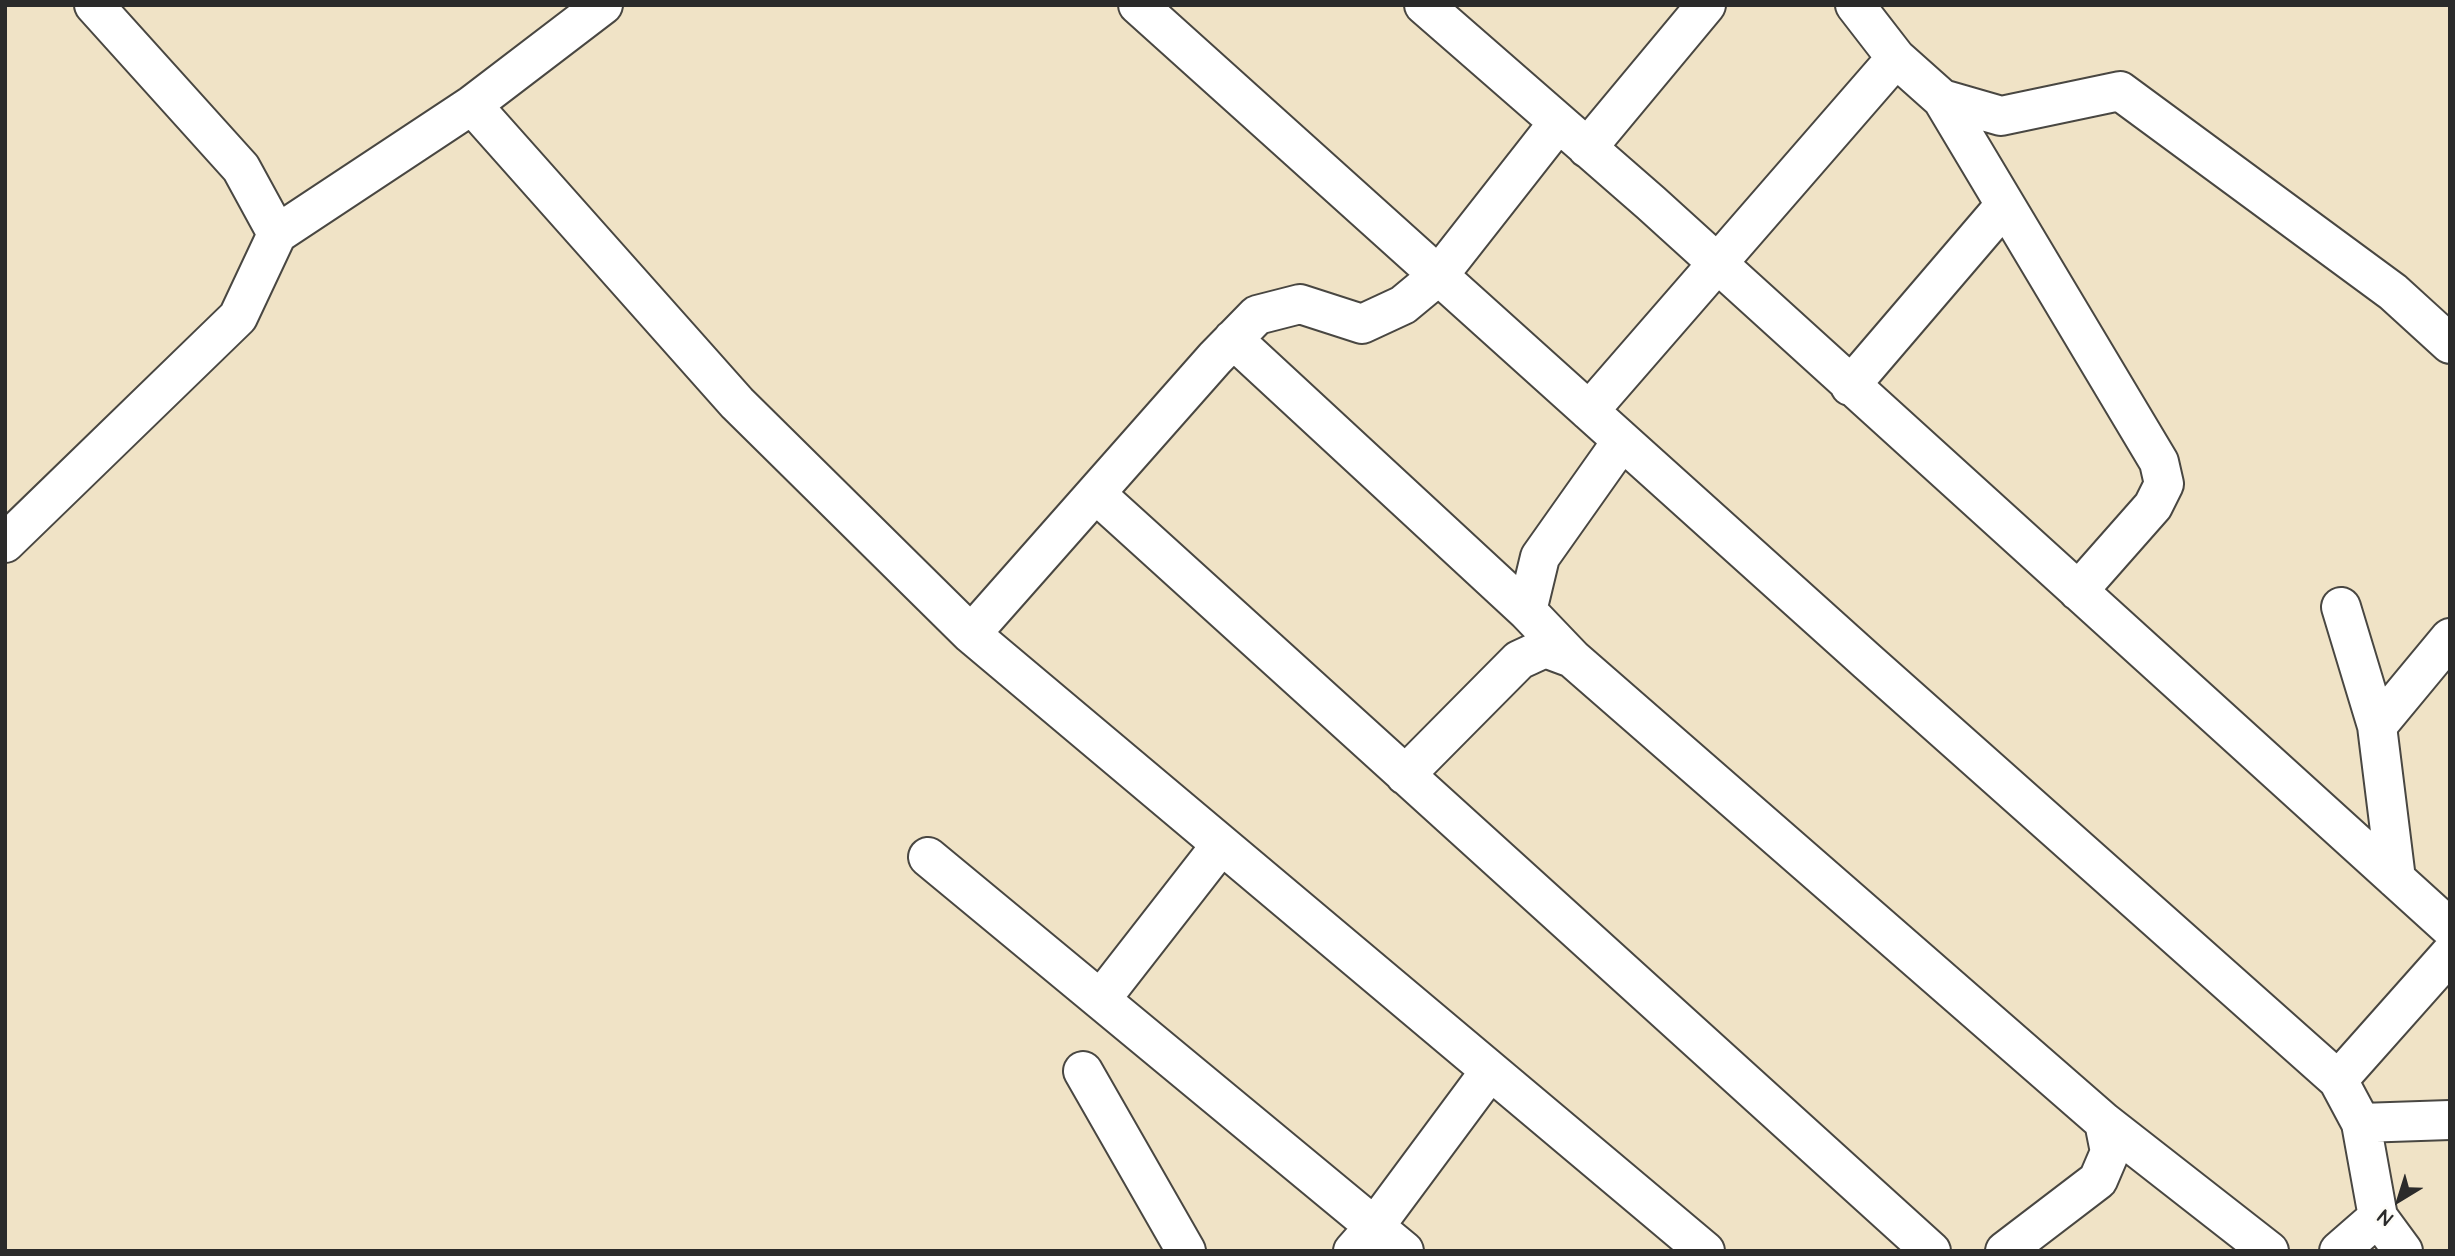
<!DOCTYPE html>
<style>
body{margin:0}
#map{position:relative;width:2455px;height:1256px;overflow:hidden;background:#f0e3c6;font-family:"Architects Daughter",sans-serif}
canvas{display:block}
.frame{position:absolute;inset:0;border:7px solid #2b2b2b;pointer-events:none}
.north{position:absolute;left:2364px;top:1165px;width:70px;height:70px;-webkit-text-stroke:5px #fdfcf7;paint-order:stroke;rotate:218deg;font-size:19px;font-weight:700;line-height:28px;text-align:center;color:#2b2b2b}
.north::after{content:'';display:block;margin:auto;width:24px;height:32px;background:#2b2b2b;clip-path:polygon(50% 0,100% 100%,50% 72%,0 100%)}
</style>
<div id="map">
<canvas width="2455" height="1256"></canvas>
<div class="frame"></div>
<div class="north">N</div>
</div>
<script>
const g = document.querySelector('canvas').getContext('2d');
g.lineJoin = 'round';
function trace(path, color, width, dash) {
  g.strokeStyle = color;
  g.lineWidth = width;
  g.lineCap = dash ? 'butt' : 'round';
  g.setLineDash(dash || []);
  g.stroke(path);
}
const minor = new Path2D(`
 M 94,5 L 241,168 L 277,234
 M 1138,5 L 1868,662 L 2338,1080 L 2361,1123 L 2378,1217 L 2403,1251
 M 1424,5 L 1651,203 L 2450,928
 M 1855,5 L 1896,58 L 1942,99 L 2001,116 L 2120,91 L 2393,292 L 2450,344
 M 1942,99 L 2159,462 L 2164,484 L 2153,506 L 2078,591
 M 472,105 L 737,403 L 971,634 L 1705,1251
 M 1587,148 L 1706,5
 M 1233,339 L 1527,611 L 1572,658
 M 1850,386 L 2005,205
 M 1589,411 L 1896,58
 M 1096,494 L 1931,1251
 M 5,543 L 238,317 L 277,234 L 472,105 L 603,5
 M 2341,607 L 2377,726 L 2396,879
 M 1527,611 L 1540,557 L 1622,441
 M 971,634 L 1215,358 L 1257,315 L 1300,304 L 1362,324 L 1403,305 L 1438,276 L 1558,123
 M 2377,726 L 2450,638
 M 1405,775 L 1519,660 L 1545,648 L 1572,658 L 2104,1122 L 2110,1152 L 2098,1180 L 2005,1251
 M 928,857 L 1404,1251
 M 1101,999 L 1221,845
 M 1083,1071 L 1186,1251
 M 2338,1080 L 2450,954
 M 2104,1122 L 2269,1251
 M 2361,1123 L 2450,1120
 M 1353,1251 L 1375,1226 L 1490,1071
 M 2339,1251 L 2378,1217`);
trace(minor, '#494742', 42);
trace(minor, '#fff', 38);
</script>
